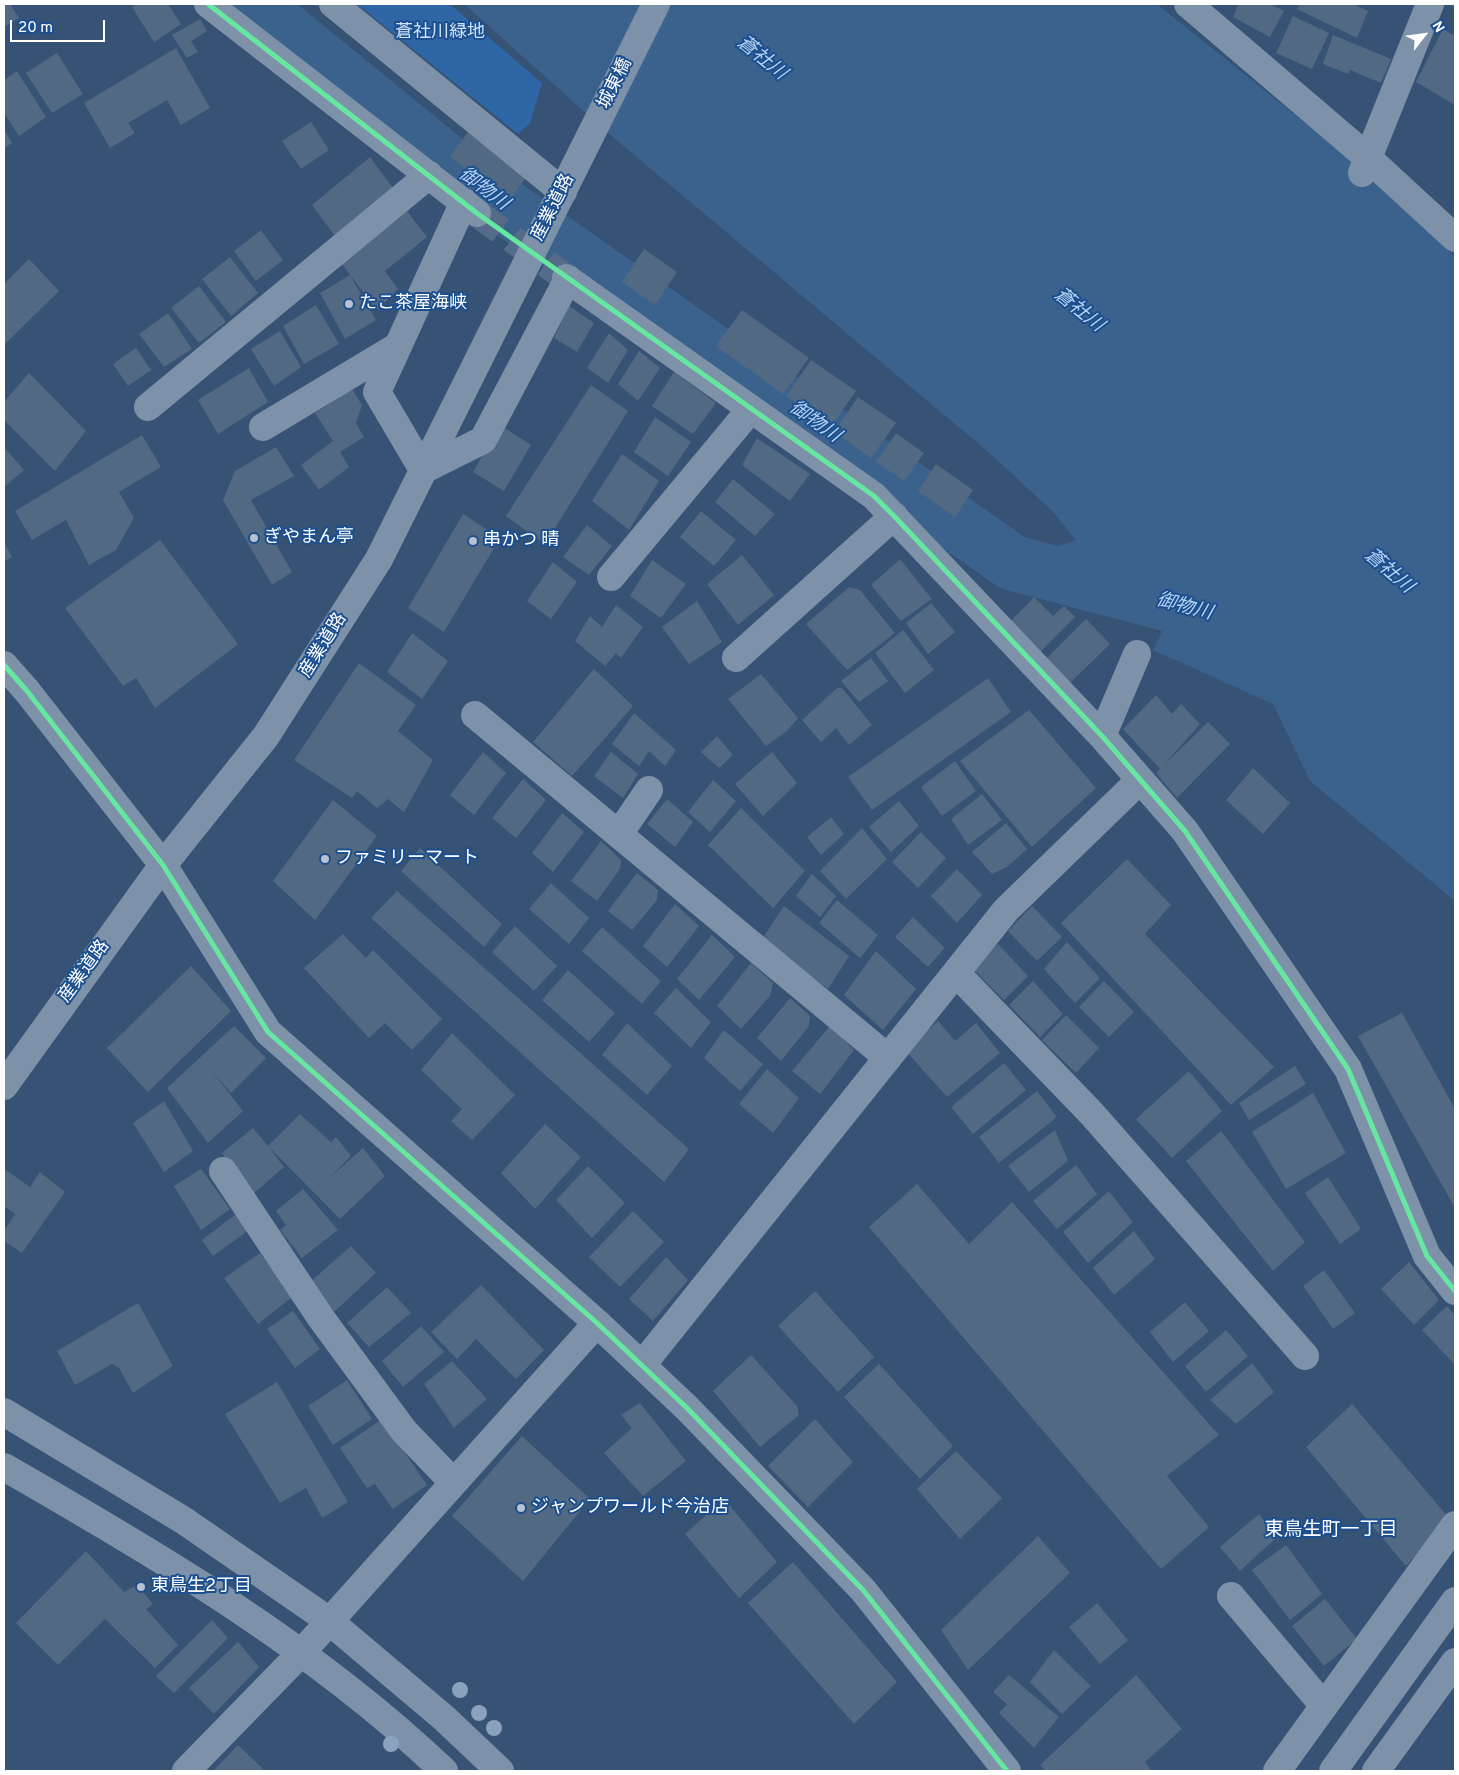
<!DOCTYPE html>
<meta charset="utf-8">
<style>
body{margin:0}
#map{position:relative;width:1459px;height:1775px;overflow:hidden;background:#365274;font-family:Overpass,sans-serif}
canvas{display:block}
.frame{position:absolute;inset:0;border:5px solid #fff;pointer-events:none}
.north{position:absolute;left:1399px;top:10px;width:50px;height:50px;-webkit-text-stroke:4px #1b4f8f;paint-order:stroke;rotate:60deg;font-size:14px;font-weight:700;line-height:20px;text-align:center;color:#fff}
.north::after{content:'';display:block;margin:auto;width:18px;height:22px;background:#fff;clip-path:polygon(50% 0,100% 100%,50% 72%,0 100%)}
.scale{position:absolute;left:10px;top:20px;width:95px;height:22px;box-sizing:border-box;border:2px solid #fff;border-top:0;padding-left:6px;font-size:15px;line-height:18px;white-space:nowrap;color:#fff;-webkit-text-stroke:4px #1b4f8f;paint-order:stroke}
</style>
<div id="map">
<canvas width="1459" height="1775"></canvas>
<div class="frame"></div>
<div class="north">N</div>
<div class="scale">20 m</div>
</div>
<script>
const g = document.querySelector('canvas').getContext('2d');
g.lineJoin = 'round';
function fillPath(path, color) {
  g.fillStyle = color;
  g.fill(path, 'evenodd');
}
function trace(path, color, width, dash) {
  g.strokeStyle = color;
  g.lineWidth = width;
  g.lineCap = dash ? 'butt' : 'round';
  g.setLineDash(dash || []);
  g.stroke(path);
}
function write(font, color, halo, rows, align = 'center') {
  g.font = font + ' Overpass,"Noto Sans JP",sans-serif';
  g.lineWidth = 4;
  g.setLineDash([]);
  g.textBaseline = 'middle';
  g.strokeStyle = halo;
  g.fillStyle = color;
  for (const [text, x, y, turn = 0] of rows) {
    g.save();
    g.translate(x, y);
    g.rotate((+turn || 0) * Math.PI / 180);
    g.textAlign = isNaN(turn) ? turn : align;
    if (halo) g.strokeText(text, 0, 0);
    g.fillText(text, 0, 0);
    g.restore();
  }
}
const green = new Path2D(`
 M 357,4 L 450,4 L 542,83 L 530,123 L 518,134 Z`);
const water = new Path2D(`
 M 464,4 L 1157,4 L 1375,179 L 1455,257 L 1455,901 L 1310,781 L 1273,704 L 1153,650 L 1174,605 L 1030,556 L 1076,540 L 1053,512 L 993,456 L 608,133 Z`);
const river = new Path2D(`
 M 253,4 L 476,186 L 1013,563 L 1250,625`);
const building = new Path2D(`
 M 4,4 L 10,4 L 19,18 L 4,27 Z
 M 138,4 L 168,4 L 181,24 L 154,42 L 132,7 Z
 M 1239,4 L 1270,4 L 1284,11 L 1270,37 L 1233,17 Z
 M 1299,4 L 1353,4 L 1368,11 L 1357,38 L 1297,9 Z
 M 1293,16 L 1329,33 L 1312,69 L 1276,53 Z
 M 200,19 L 207,31 L 191,41 L 198,52 L 187,58 L 172,35 Z
 M 1443,29 L 1455,36 L 1455,105 L 1416,82 Z
 M 1333,35 L 1391,59 L 1381,83 L 1350,70 L 1348,74 L 1323,64 Z
 M 176,48 L 210,108 L 181,125 L 167,100 L 128,123 L 135,133 L 110,148 L 84,103 Z
 M 57,53 L 83,94 L 52,113 L 26,73 Z
 M 17,71 L 46,117 L 19,136 L 4,113 L 4,80 Z
 M 311,122 L 329,150 L 301,169 L 282,141 Z
 M 471,128 L 530,172 L 509,201 L 450,157 Z
 M 4,130 L 12,143 L 4,148 Z
 M 370,157 L 396,192 L 337,239 L 312,205 Z
 M 407,211 L 427,237 L 385,271 L 398,289 L 377,310 L 350,275 L 376,320 L 345,339 L 320,293 L 350,275 L 342,264 Z
 M 261,230 L 283,260 L 256,281 L 234,251 Z
 M 644,249 L 677,272 L 655,305 L 622,282 Z
 M 230,257 L 258,293 L 231,316 L 202,279 Z
 M 29,259 L 59,291 L 4,345 L 4,284 Z
 M 199,286 L 226,322 L 199,343 L 171,308 Z
 M 316,305 L 339,344 L 304,364 L 283,326 Z
 M 569,306 L 594,323 L 577,352 L 554,338 Z
 M 742,310 L 809,358 L 783,394 L 716,346 Z
 M 168,313 L 192,349 L 164,367 L 139,334 Z
 M 280,331 L 301,367 L 274,386 L 251,349 Z
 M 609,333 L 628,350 L 608,383 L 587,368 Z
 M 136,348 L 151,370 L 128,386 L 113,364 Z
 M 639,351 L 660,368 L 638,401 L 618,384 Z
 M 811,360 L 856,391 L 831,427 L 786,396 Z
 M 249,368 L 268,402 L 218,434 L 198,400 Z
 M 674,372 L 716,403 L 693,434 L 652,406 Z
 M 29,373 L 86,431 L 55,471 L 4,420 L 4,402 Z
 M 591,385 L 628,411 L 545,544 L 506,516 Z
 M 352,389 L 362,405 L 356,423 L 364,437 L 340,452 L 349,467 L 319,490 L 301,465 L 333,441 L 315,413 Z
 M 858,397 L 896,423 L 871,458 L 834,432 Z
 M 655,417 L 691,442 L 668,476 L 634,452 Z
 M 500,425 L 531,445 L 504,491 L 473,472 Z
 M 896,433 L 924,453 L 904,481 L 876,462 Z
 M 142,435 L 161,467 L 119,492 L 134,518 L 116,550 L 89,565 L 66,520 L 32,540 L 15,511 Z
 M 757,438 L 810,474 L 790,501 L 742,465 Z
 M 4,447 L 24,470 L 4,487 Z
 M 276,447 L 294,476 L 251,500 L 292,572 L 272,585 L 223,500 L 235,471 Z
 M 622,454 L 659,481 L 629,530 L 592,501 Z
 M 936,464 L 973,490 L 955,517 L 918,491 Z
 M 733,479 L 775,514 L 755,536 L 715,502 Z
 M 701,511 L 736,540 L 714,566 L 680,537 Z
 M 463,514 L 500,538 L 444,632 L 408,608 Z
 M 587,525 L 612,546 L 589,575 L 563,557 Z
 M 160,540 L 238,644 L 155,708 L 136,678 L 123,686 L 65,608 Z
 M 4,542 L 12,557 L 4,561 Z
 M 742,555 L 774,595 L 738,625 L 707,584 Z
 M 900,559 L 932,599 L 901,621 L 871,585 Z
 M 652,560 L 686,584 L 661,618 L 630,596 Z
 M 553,562 L 577,582 L 551,619 L 527,601 Z
 M 849,587 L 860,590 L 895,633 L 847,670 L 806,624 Z
 M 1034,597 L 1053,616 L 1064,606 L 1075,617 L 1038,654 L 1008,624 Z
 M 697,601 L 722,642 L 689,664 L 662,627 Z
 M 931,603 L 955,632 L 928,654 L 906,623 Z
 M 616,605 L 643,627 L 621,658 L 616,653 L 605,666 L 575,641 L 590,616 L 602,627 Z
 M 1086,619 L 1110,644 L 1068,685 L 1044,661 Z
 M 903,630 L 934,670 L 905,693 L 875,653 Z
 M 412,633 L 448,661 L 422,699 L 387,672 Z
 M 871,658 L 888,681 L 859,702 L 841,681 Z
 M 359,663 L 416,705 L 398,731 L 433,760 L 404,812 L 388,799 L 377,808 L 357,791 L 352,798 L 294,760 Z
 M 594,669 L 633,706 L 572,776 L 533,742 Z
 M 761,674 L 798,718 L 787,731 L 766,746 L 728,699 Z
 M 988,678 L 1011,712 L 872,810 L 848,777 Z
 M 837,688 L 842,688 L 872,725 L 849,745 L 836,728 L 821,742 L 802,720 Z
 M 1156,695 L 1172,714 L 1181,704 L 1200,724 L 1164,765 L 1208,722 L 1230,744 L 1177,798 L 1156,773 L 1160,769 L 1123,729 Z
 M 1029,710 L 1096,788 L 1032,847 L 960,761 Z
 M 634,713 L 676,750 L 665,766 L 649,751 L 639,766 L 612,744 Z
 M 717,736 L 733,755 L 719,768 L 701,752 Z
 M 483,752 L 506,773 L 474,815 L 450,795 Z
 M 611,752 L 638,774 L 623,798 L 594,776 Z
 M 772,752 L 797,783 L 763,816 L 735,784 Z
 M 955,761 L 976,791 L 942,816 L 921,787 Z
 M 1253,768 L 1290,803 L 1263,834 L 1226,800 Z
 M 523,779 L 546,800 L 516,838 L 492,818 Z
 M 713,780 L 736,801 L 710,832 L 688,812 Z
 M 982,794 L 1002,820 L 968,845 L 951,819 Z
 M 667,799 L 693,822 L 675,847 L 647,824 Z
 M 333,800 L 377,836 L 315,920 L 273,881 Z
 M 899,801 L 919,826 L 891,852 L 869,827 Z
 M 741,808 L 805,871 L 773,908 L 708,845 Z
 M 562,813 L 584,832 L 553,872 L 532,853 Z
 M 831,817 L 844,834 L 821,855 L 807,837 Z
 M 1006,823 L 1027,849 L 1007,867 L 992,874 L 972,852 Z
 M 862,828 L 887,859 L 846,899 L 820,871 Z
 M 921,832 L 946,858 L 918,888 L 892,862 Z
 M 601,841 L 621,860 L 620,869 L 597,901 L 571,881 Z
 M 420,848 L 502,924 L 484,947 L 401,871 Z
 M 1127,859 L 1171,905 L 1145,934 L 1274,1067 L 1231,1105 L 1061,923 Z
 M 957,869 L 982,895 L 957,923 L 931,896 Z
 M 637,873 L 658,890 L 657,900 L 632,930 L 608,911 Z
 M 812,874 L 836,896 L 820,917 L 796,896 Z
 M 551,883 L 589,918 L 569,944 L 529,909 Z
 M 397,891 L 689,1149 L 664,1182 L 371,918 Z
 M 837,900 L 878,935 L 860,958 L 819,923 Z
 M 675,904 L 699,926 L 667,967 L 643,946 Z
 M 784,906 L 849,956 L 828,989 L 762,939 Z
 M 1032,906 L 1062,937 L 1037,961 L 1008,931 Z
 M 913,917 L 945,948 L 928,967 L 895,937 Z
 M 515,926 L 557,966 L 534,991 L 492,952 Z
 M 602,927 L 661,981 L 642,1004 L 582,951 Z
 M 343,934 L 366,958 L 373,950 L 442,1019 L 412,1050 L 385,1023 L 369,1038 L 304,968 Z
 M 712,935 L 735,957 L 699,1000 L 677,979 Z
 M 1067,942 L 1100,978 L 1075,1003 L 1044,969 Z
 M 998,944 L 1028,976 L 1004,1000 L 973,969 Z
 M 876,951 L 916,989 L 883,1030 L 844,995 Z
 M 751,963 L 773,983 L 770,996 L 741,1029 L 717,1006 Z
 M 191,966 L 231,1011 L 148,1092 L 107,1048 Z
 M 568,970 L 615,1013 L 589,1042 L 542,1000 Z
 M 1033,981 L 1063,1014 L 1040,1037 L 1009,1005 Z
 M 1104,981 L 1134,1012 L 1109,1037 L 1079,1007 Z
 M 676,988 L 711,1022 L 691,1048 L 654,1013 Z
 M 790,998 L 810,1016 L 809,1026 L 781,1061 L 757,1038 Z
 M 1402,1013 L 1455,1109 L 1455,1208 L 1358,1036 Z
 M 1066,1015 L 1099,1048 L 1076,1073 L 1042,1040 Z
 M 938,1021 L 955,1041 L 976,1023 L 1000,1053 L 947,1097 L 905,1050 Z
 M 627,1023 L 672,1066 L 647,1095 L 602,1055 Z
 M 234,1026 L 266,1058 L 231,1093 L 210,1069 L 243,1111 L 208,1143 L 167,1088 Z
 M 830,1026 L 854,1050 L 820,1094 L 792,1071 Z
 M 724,1030 L 763,1064 L 740,1091 L 704,1058 Z
 M 452,1033 L 515,1095 L 472,1140 L 451,1121 L 462,1109 L 421,1070 Z
 M 1004,1063 L 1026,1090 L 973,1134 L 951,1107 Z
 M 1295,1066 L 1306,1084 L 1249,1120 L 1239,1103 Z
 M 767,1069 L 799,1098 L 773,1133 L 739,1104 Z
 M 1189,1071 L 1222,1111 L 1172,1158 L 1136,1119 Z
 M 1037,1091 L 1057,1117 L 999,1163 L 979,1137 Z
 M 1313,1093 L 1346,1153 L 1286,1189 L 1252,1132 Z
 M 164,1101 L 193,1151 L 164,1172 L 133,1123 Z
 M 300,1114 L 331,1142 L 336,1137 L 351,1156 L 328,1179 L 363,1148 L 385,1176 L 340,1219 L 268,1146 L 284,1167 L 252,1195 L 222,1153 L 253,1128 L 268,1146 Z
 M 545,1124 L 581,1157 L 535,1209 L 501,1173 Z
 M 1055,1130 L 1068,1161 L 1029,1192 L 1008,1166 Z
 M 1221,1131 L 1305,1242 L 1273,1271 L 1186,1161 Z
 M 1076,1165 L 1097,1194 L 1057,1229 L 1033,1201 Z
 M 588,1166 L 625,1203 L 592,1238 L 556,1200 Z
 M 201,1169 L 230,1209 L 201,1230 L 174,1186 Z
 M 6,1170 L 30,1187 L 40,1172 L 65,1192 L 22,1253 L 4,1241 L 4,1231 L 15,1214 L 4,1206 L 4,1173 Z
 M 1328,1177 L 1361,1229 L 1340,1244 L 1305,1193 Z
 M 917,1184 L 969,1244 L 1012,1202 L 1219,1435 L 1167,1476 L 1209,1527 L 1161,1569 L 869,1227 Z
 M 303,1189 L 338,1230 L 302,1258 L 280,1230 L 286,1225 L 276,1211 Z
 M 1109,1191 L 1133,1222 L 1088,1263 L 1063,1232 Z
 M 633,1211 L 664,1242 L 620,1287 L 589,1257 Z
 M 236,1214 L 249,1230 L 213,1256 L 202,1240 Z
 M 1134,1231 L 1155,1259 L 1114,1295 L 1093,1268 Z
 M 351,1246 L 376,1273 L 334,1312 L 309,1283 Z
 M 260,1253 L 292,1297 L 258,1324 L 224,1278 Z
 M 666,1257 L 688,1280 L 653,1321 L 629,1299 Z
 M 1409,1262 L 1439,1300 L 1414,1325 L 1381,1289 Z
 M 1324,1270 L 1355,1313 L 1333,1329 L 1303,1286 Z
 M 481,1285 L 544,1350 L 516,1379 L 476,1339 L 457,1359 L 431,1332 Z
 M 387,1287 L 411,1313 L 369,1347 L 347,1323 Z
 M 815,1291 L 874,1357 L 838,1392 L 778,1326 Z
 M 1185,1302 L 1209,1331 L 1173,1362 L 1150,1332 Z
 M 138,1303 L 173,1366 L 133,1393 L 119,1368 L 112,1364 L 75,1385 L 57,1351 Z
 M 1447,1306 L 1455,1315 L 1455,1365 L 1422,1330 Z
 M 293,1311 L 320,1349 L 295,1368 L 267,1329 Z
 M 421,1326 L 444,1352 L 403,1387 L 382,1361 Z
 M 1226,1330 L 1248,1356 L 1206,1392 L 1185,1366 Z
 M 751,1355 L 797,1406 L 799,1415 L 760,1447 L 713,1391 Z
 M 452,1361 L 487,1399 L 454,1428 L 424,1384 Z
 M 1252,1363 L 1274,1392 L 1236,1424 L 1210,1400 Z
 M 879,1364 L 953,1446 L 920,1479 L 844,1397 Z
 M 347,1380 L 372,1419 L 333,1445 L 308,1406 Z
 M 277,1382 L 348,1502 L 322,1518 L 306,1488 L 280,1503 L 225,1414 Z
 M 640,1403 L 686,1461 L 643,1496 L 604,1453 L 632,1428 L 621,1415 Z
 M 1352,1404 L 1450,1519 L 1406,1566 L 1306,1447 Z
 M 382,1419 L 427,1485 L 393,1509 L 375,1484 L 367,1488 L 340,1448 Z
 M 815,1419 L 853,1462 L 808,1507 L 768,1466 Z
 M 522,1436 L 590,1499 L 523,1581 L 452,1516 Z
 M 956,1451 L 1002,1498 L 960,1539 L 917,1489 Z
 M 724,1499 L 777,1562 L 739,1598 L 685,1534 Z
 M 1259,1514 L 1277,1537 L 1240,1571 L 1220,1547 Z
 M 1038,1536 L 1070,1573 L 968,1670 L 941,1630 Z
 M 1286,1545 L 1322,1594 L 1290,1620 L 1252,1570 Z
 M 86,1551 L 124,1592 L 137,1585 L 153,1604 L 146,1609 L 178,1645 L 155,1668 L 105,1619 L 58,1665 L 16,1623 Z
 M 793,1562 L 897,1682 L 854,1724 L 748,1603 Z
 M 1325,1599 L 1357,1639 L 1324,1666 L 1292,1626 Z
 M 1097,1603 L 1128,1640 L 1100,1664 L 1069,1627 Z
 M 212,1620 L 228,1638 L 174,1693 L 156,1676 Z
 M 238,1642 L 259,1667 L 214,1714 L 189,1688 Z
 M 1054,1650 L 1091,1686 L 1062,1714 L 1030,1682 Z
 M 1009,1675 L 1059,1717 L 1034,1748 L 999,1713 L 1007,1704 L 993,1692 Z
 M 1136,1675 L 1182,1729 L 1145,1762 L 1152,1771 L 1046,1771 L 1040,1765 Z
 M 238,1745 L 263,1769 L 260,1771 L 213,1771 Z`);
const minorTunnel = new Path2D(`
 M 478,214 L 566,278`);
const minor = new Path2D(`
 M 208,4 L 477,213
 M 333,4 L 563,192
 M 1188,4 L 1367,157 L 1455,238
 M 1362,173 L 1430,4
 M 464,202 L 377,392 L 423,470 L 483,440 L 568,279
 M 566,278 L 874,496 L 1102,736 L 1185,831 L 1348,1069 L 1427,1256 L 1455,1291
 M 148,407 L 429,175
 M 263,427 L 398,346
 M 611,577 L 751,409
 M 736,658 L 894,516
 M 4,665 L 27,691 L 163,865 L 268,1032 L 597,1323 L 687,1408 L 863,1590 L 1007,1771
 M 475,715 L 888,1058
 M 1102,736 L 1137,654
 M 619,834 L 649,790
 M 956,973 L 1092,1114 L 1305,1356
 M 4,1086 L 163,865 L 266,736 L 379,559 L 656,4
 M 223,1171 L 321,1318 L 404,1431 L 453,1482
 M 642,1365 L 1006,910 L 1139,781
 M 4,1412 L 183,1520 L 328,1620 L 444,1718 L 500,1771
 M 4,1467 C 159,1556 314,1647 444,1771
 M 1231,1596 L 1324,1706
 M 186,1771 L 302,1652 L 597,1323
 M 1277,1771 L 1455,1525
 M 1333,1771 L 1455,1601
 M 1376,1771 L 1455,1662`);
const cycleway = new Path2D(`
 M 208,4 L 478,214 L 874,496 L 894,516 L 1102,736 L 1185,831 L 1348,1069 L 1427,1256 L 1455,1291
 M 4,665 L 27,691 L 163,865 L 268,1032 L 597,1323 L 687,1408 L 863,1590 L 1007,1771`);
const trees = [
 [460,1690],
 [479,1713],
 [494,1728],
 [391,1744]
];
const markers = [
 [349,304,5,"#b9c2ce"],
 [254,538,5,"#b9c2ce"],
 [473,541,5,"#b9c2ce"],
 [325,859,5,"#b9c2ce"],
 [521,1508,5,"#b9c2ce"],
 [141,1587,5,"#b9c2ce"]
];
const parkNames = [
 ["蒼社川緑地",440,33]
];
const streetNames = [
 ["城東橋",616,84,-64],
 ["産業道路",554,208,-63],
 ["産業道路",324,646,-58],
 ["産業道路",85,972,-54]
];
const poiNames = [
 ["たこ茶屋海峡",359,304],
 ["ぎやまん亭",264,538],
 ["串かつ 晴",483,541],
 ["ファミリーマート",335,859],
 ["ジャンプワールド今治店",531,1508],
 ["東鳥生2丁目",151,1587]
];
const waterNames = [
 ["蒼社川",761,59,39],
 ["御物川",483,190,37],
 ["蒼社川",1078,311,39],
 ["御物川",814,423,35],
 ["蒼社川",1388,572,41],
 ["御物川",1184,608,15]
];
const neighbourhoodNames = [
 ["東鳥生町一丁目",1331,1531]
];
fillPath(green, '#2f66a5');
fillPath(water, '#3b618d');
trace(river, '#3b618d', 56);
fillPath(building, '#526984');
trace(minorTunnel, '#546c89', 28, [28, 14]);
trace(minor, '#7d92a8', 28);
trace(cycleway, '#66e7a1', 5);
g.fillStyle = '#8aa2be';
for (const [x, y] of trees) {
  g.beginPath();
  g.arc(x, y, 8, 0, 2 * Math.PI);
  g.fill();
}
for (const [x, y, r, color] of markers) {
  const dot = new Path2D();
  dot.arc(x, y, r, 0, 2 * Math.PI);
  g.fillStyle = color;
  g.fill(dot);
  trace(dot, '#1b4f8f', 2);
}
write('18px', '#cfe3fa', '#1b4f8f', parkNames);
write('18px', '#fff', '#1b4f8f', streetNames);
write('18px', '#fff', '#1b4f8f', poiNames, 'left');
write('italic 19px', '#b5d3f5', '#1b4f8f', waterNames);
write('19px', '#fff', '#1b4f8f', neighbourhoodNames);
</script>
